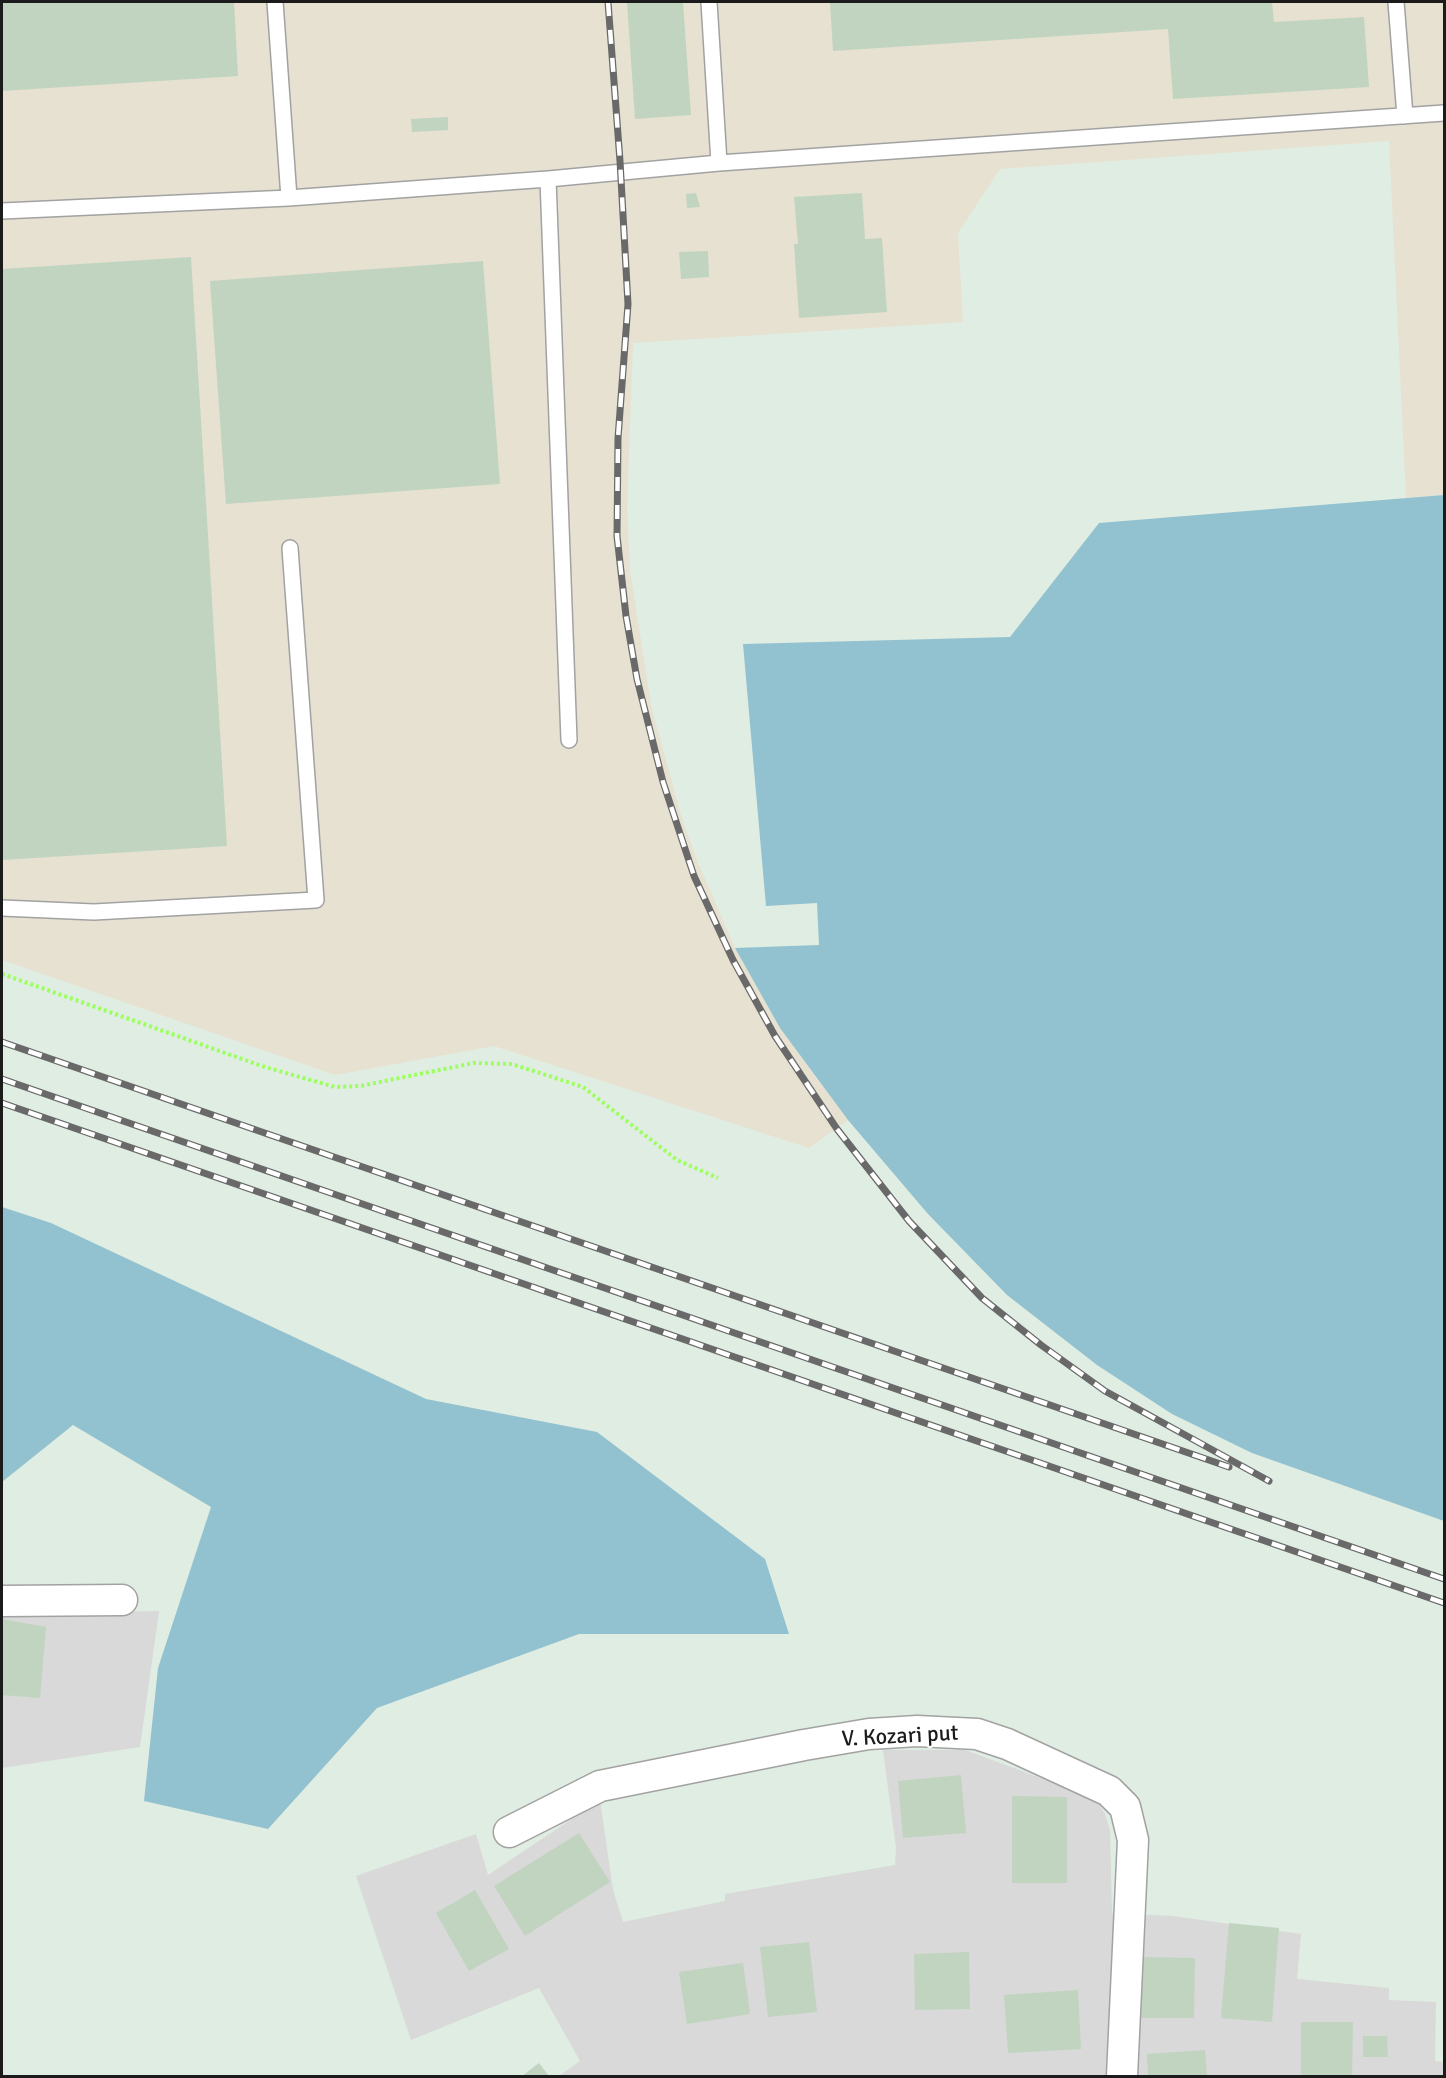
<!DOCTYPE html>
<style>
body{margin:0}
#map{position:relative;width:1446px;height:2078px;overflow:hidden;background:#e0ede2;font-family:Signika,sans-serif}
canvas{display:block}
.frame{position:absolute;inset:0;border:3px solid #1b1b1b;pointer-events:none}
</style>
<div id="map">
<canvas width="1446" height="2078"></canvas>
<div class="frame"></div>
</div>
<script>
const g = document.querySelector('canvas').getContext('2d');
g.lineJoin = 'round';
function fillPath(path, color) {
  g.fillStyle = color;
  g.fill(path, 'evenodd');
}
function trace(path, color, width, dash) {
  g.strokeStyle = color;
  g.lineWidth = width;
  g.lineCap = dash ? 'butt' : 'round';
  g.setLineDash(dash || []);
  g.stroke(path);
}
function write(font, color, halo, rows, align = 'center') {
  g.font = font + ' Signika,sans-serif';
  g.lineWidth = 4.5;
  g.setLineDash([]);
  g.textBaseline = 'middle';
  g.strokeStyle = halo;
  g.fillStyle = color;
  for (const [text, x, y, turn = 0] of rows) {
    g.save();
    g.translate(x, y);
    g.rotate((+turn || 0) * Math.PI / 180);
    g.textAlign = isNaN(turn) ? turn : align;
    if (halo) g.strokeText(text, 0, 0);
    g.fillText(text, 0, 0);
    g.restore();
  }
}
const residential = new Path2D(`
 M 159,1611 L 140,1747 L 2,1768 L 2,1614 Z
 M 883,1750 L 965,1750 L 1095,1798 L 1105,1814 L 1110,1830 L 1112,1913 L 1173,1916 L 1301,1934 L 1297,1979 L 1389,1988 L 1389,2000 L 1436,2002 L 1435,2061 L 1444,2062 L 1444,2076 L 559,2076 L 580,2061 L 539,1988 L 411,2040 L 356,1876 L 476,1834 L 488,1875 L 600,1800 L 613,1890 L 623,1922 L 725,1901 L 725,1894 L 895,1865 L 896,1848 Z`);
const industrial = new Path2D(`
 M 2,2 L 1444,2 L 1444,495 L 1406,498 L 1389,141 L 1000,169 L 958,233 L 963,322 L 633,343 L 627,510 L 630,570 L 651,705 L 680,812 L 696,858 L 735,948 L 780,1028 L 848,1120 L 809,1148 L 494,1046 L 335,1075 L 2,960 Z`);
const forest = new Path2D(`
 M 1444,495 L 1444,1521 L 1252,1453 L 1172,1414 L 1097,1365 L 1007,1295 L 928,1214 L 848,1120 L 780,1028 L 735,948 L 819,945 L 817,903 L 766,906 L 743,644 L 1010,637 L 1099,523 Z
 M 2,1207 L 51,1223 L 426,1399 L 597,1432 L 765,1559 L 789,1634 L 579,1634 L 377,1708 L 268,1829 L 144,1801 L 158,1668 L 211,1507 L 73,1425 L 2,1482 Z`);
const building = new Path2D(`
 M 2,2 L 234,2 L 238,76 L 2,91 Z
 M 627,2 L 683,2 L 691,115 L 635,119 Z
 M 830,2 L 1272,2 L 1274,22 L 1364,17 L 1369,87 L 1173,99 L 1168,29 L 833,51 Z
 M 448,117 L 448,130 L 412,132 L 411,119 Z
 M 696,193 L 700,207 L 687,208 L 686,194 Z
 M 862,193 L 865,239 L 882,238 L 887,312 L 799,318 L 794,244 L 798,244 L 794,197 Z
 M 708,251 L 709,277 L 681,279 L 679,252 Z
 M 191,257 L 227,846 L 2,860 L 2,269 Z
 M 483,261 L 500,484 L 226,504 L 210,281 Z
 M 2,1619 L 46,1627 L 40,1698 L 2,1695 Z
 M 961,1775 L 966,1833 L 903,1838 L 898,1781 Z
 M 1012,1796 L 1067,1797 L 1067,1883 L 1012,1883 Z
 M 579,1833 L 610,1882 L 525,1936 L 494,1886 Z
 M 475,1890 L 509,1949 L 469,1971 L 436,1913 Z
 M 1229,1923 L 1279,1928 L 1272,2022 L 1221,2018 Z
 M 809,1942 L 817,2012 L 768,2017 L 760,1947 Z
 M 969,1952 L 970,2009 L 915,2010 L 914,1954 Z
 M 1142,1957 L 1195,1958 L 1194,2018 L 1140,2018 Z
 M 743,1963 L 750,2014 L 687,2024 L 679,1972 Z
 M 1078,1990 L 1081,2049 L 1008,2053 L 1004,1995 Z
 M 1301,2022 L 1353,2022 L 1352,2076 L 1301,2076 Z
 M 1363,2036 L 1387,2036 L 1388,2057 L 1363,2057 Z
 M 1205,2050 L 1207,2076 L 1148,2076 L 1147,2054 Z
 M 539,2063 L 549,2076 L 522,2076 Z`);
const path = new Path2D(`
 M 2,974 L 265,1067 L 335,1087 L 360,1086 L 474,1063 L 512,1064 L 583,1087 L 677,1160 L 718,1178`);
const lane = new Path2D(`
 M 275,2 L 289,198
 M 709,2 L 719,163
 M 1396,2 L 1405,116
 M 548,179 L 569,740
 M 2,211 L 289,198 L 548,179 L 719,163 L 1444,113
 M 2,908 L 94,912 L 316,900 L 290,548`);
const street = new Path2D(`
 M 2,1601 L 122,1600
 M 509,1832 L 600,1786 L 804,1745 L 869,1734 L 917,1731 L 977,1734 L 1007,1744 L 1109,1791 L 1125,1807 L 1133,1840 L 1122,2076`);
const rail = new Path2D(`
 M 608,2 L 620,161 L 628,304 L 618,438 L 617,536 L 626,616 L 637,679 L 663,782 L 694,876 L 733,960 L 775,1036 L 837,1129 L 909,1221 L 982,1298 L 1041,1345 L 1105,1391 L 1269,1481
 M 2,1042 L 1229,1467
 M 2,1079 L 1444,1579
 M 2,1103 L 1444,1603`);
const streetNames = [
 ["V. Kozari put",900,1737,-3]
];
fillPath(residential, '#d8d9d8');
fillPath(industrial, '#e7e1d1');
fillPath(forest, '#92c1cf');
fillPath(building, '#c1d4c0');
trace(lane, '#a2a2a2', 18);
trace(street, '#a2a2a2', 33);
trace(path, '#9cff5f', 4, [3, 3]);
trace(lane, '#fff', 15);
trace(street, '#fff', 30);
trace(rail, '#696969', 7);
trace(rail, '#fff', 4.5, [14]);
write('22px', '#1b1b1b', '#fff', streetNames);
</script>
